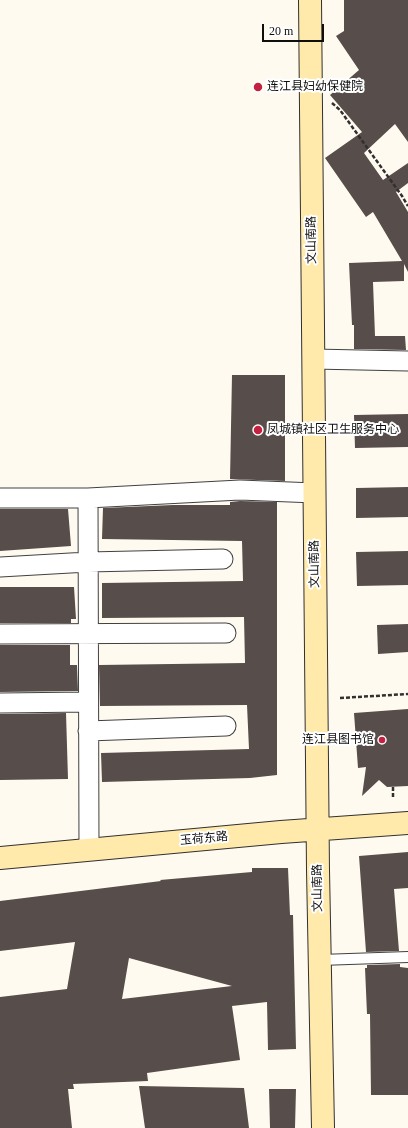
<!DOCTYPE html>
<meta charset="utf-8">
<style>
body{margin:0}
#map{position:relative;width:408px;height:1128px;overflow:hidden;background:#fffaf0;font-family:"Times New Roman",serif}
canvas{display:block}
.scale{position:absolute;left:262px;top:24px;width:62px;height:18px;box-sizing:border-box;border:2px solid #0e0e0e;border-top:0;padding-left:5px;font-size:12px;line-height:14px;white-space:nowrap;color:#0e0e0e;-webkit-text-stroke:3px #fff;paint-order:stroke}
</style>
<div id="map">
<canvas width="408" height="1128"></canvas>
<div class="scale">20 m</div>
</div>
<script>
const g = document.querySelector('canvas').getContext('2d');
g.lineJoin = 'round';
function fillPath(path, color) {
  g.fillStyle = color;
  g.fill(path, 'evenodd');
}
function trace(path, color, width, dash) {
  g.strokeStyle = color;
  g.lineWidth = width;
  g.lineCap = dash ? 'butt' : 'round';
  g.setLineDash(dash || []);
  g.stroke(path);
}
function write(font, color, halo, rows, align = 'center') {
  g.font = font + ' "Times New Roman","Noto Sans SC",serif';
  g.lineWidth = 4;
  g.setLineDash([]);
  g.textBaseline = 'middle';
  g.strokeStyle = halo;
  g.fillStyle = color;
  for (const [text, x, y, turn = 0] of rows) {
    g.save();
    g.translate(x, y);
    g.rotate((+turn || 0) * Math.PI / 180);
    g.textAlign = isNaN(turn) ? turn : align;
    if (halo) g.strokeText(text, 0, 0);
    g.fillText(text, 0, 0);
    g.restore();
  }
}
const building = new Path2D(`
 M 344,0 L 408,0 L 408,142 L 395,124 L 364,153 L 383,180 L 408,163 L 408,183 L 396,192 L 408,212 L 408,272 L 404,264 L 404,281 L 373,282 L 375,336 L 405,336 L 406,350 L 354,349 L 354,325 L 352,325 L 349,263 L 402,261 L 373,212 L 366,217 L 325,158 L 362,132 L 330,95 L 359,70 L 336,36 L 344,31 Z
 M 232,375 L 285,375 L 285,481 L 230,479 Z
 M 408,414 L 408,447 L 355,448 L 354,415 Z
 M 408,487 L 408,517 L 356,518 L 356,488 Z
 M 240,501 L 277,502 L 277,775 L 250,778 L 102,782 L 101,753 L 249,749 L 247,705 L 100,706 L 99,665 L 245,663 L 244,617 L 102,618 L 102,583 L 243,581 L 242,541 L 102,539 L 103,508 L 173,505 L 230,505 L 230,502 Z
 M 0,509 L 68,509 L 71,546 L 0,551 Z
 M 408,551 L 408,585 L 357,586 L 356,552 Z
 M 0,587 L 74,587 L 76,619 L 71,619 L 71,623 L 0,623 Z
 M 408,624 L 408,652 L 378,654 L 377,625 Z
 M 0,645 L 70,645 L 70,665 L 77,665 L 78,691 L 0,692 Z
 M 408,709 L 408,786 L 387,787 L 379,780 L 362,796 L 366,767 L 358,768 L 354,713 Z
 M 66,713 L 68,779 L 0,780 L 0,714 Z
 M 408,852 L 408,888 L 394,889 L 399,951 L 366,952 L 359,856 Z
 M 252,868 L 288,868 L 290,915 L 293,915 L 296,1049 L 268,1050 L 267,1002 L 232,1006 L 240,1060 L 147,1073 L 148,1081 L 73,1084 L 74,1089 L 68,1089 L 72,1128 L 0,1128 L 0,997 L 67,989 L 75,942 L 0,951 L 0,901 L 161,881 L 160,880 L 252,872 ZM 129,958 L 232,986 L 122,999 Z
 M 400,964 L 400,967 L 408,968 L 408,1095 L 371,1095 L 370,1014 L 367,1014 L 365,968 L 367,968 L 367,965 Z
 M 139,1086 L 244,1088 L 249,1128 L 145,1128 Z
 M 269,1089 L 296,1089 L 295,1128 L 270,1128 Z`);
const path = new Path2D(`
 M 332,103 L 340,110 L 402,196 L 408,206
 M 340,698 L 408,694
 M 393,787 L 393,798`);
const service = new Path2D(`
 M 320,960 L 408,957`);
const minor = new Path2D(`
 M 313,359 L 408,361
 M 0,498 L 88,498 L 240,490 L 315,493
 M 88,498 L 89,850
 M 0,567 L 88,562 L 223,559
 M 0,634 L 226,633
 M 0,703 L 88,702
 M 88,731 L 226,726`);
const secondary = new Path2D(`
 M 310,0 L 318,870 L 323,1128
 M 0,858 L 281,832 L 408,823`);
const markers = [
 [258,87,5,"#c42141"],
 [258,430,5,"#c42141"],
 [382,740,4,"#c42141"]
];
const poiNames = [
 ["连江县妇幼保健院",267,87],
 ["凤城镇社区卫生服务中心",267,430],
 ["连江县图书馆",374,740,"right"]
];
const streetNames = [
 ["文山南路",312,240,-91],
 ["文山南路",315,564,-91],
 ["玉荷东路",204,839,-5],
 ["文山南路",318,888,-91]
];
fillPath(building, '#574d4a');
trace(service, '#414141', 12);
trace(minor, '#414141', 21);
trace(secondary, '#303030', 24);
trace(path, '#303030', 2.5, [4, 2]);
trace(service, '#fff', 10);
trace(minor, '#fff', 19);
trace(secondary, '#ffe9ab', 22);
for (const [x, y, r, color] of markers) {
  const dot = new Path2D();
  dot.arc(x, y, r, 0, 2 * Math.PI);
  g.fillStyle = color;
  g.fill(dot);
  trace(dot, '#fff', 1.5);
}
write('12px', '#0e0e0e', '#fff', poiNames, 'left');
write('12px', '#0e0e0e', '#fff', streetNames);
</script>
